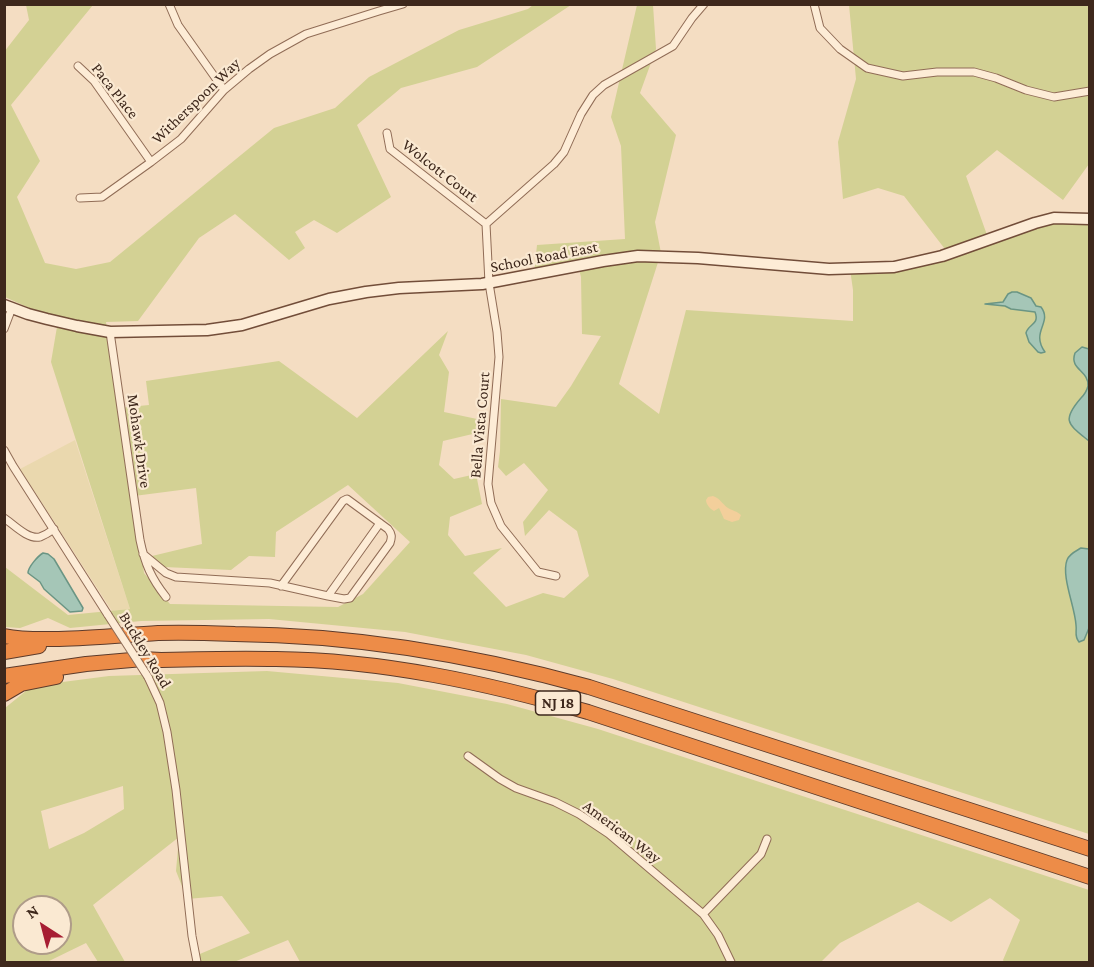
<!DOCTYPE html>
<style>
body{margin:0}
#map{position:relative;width:1094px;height:967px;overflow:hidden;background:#f4ddc2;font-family:"Crimson Pro",serif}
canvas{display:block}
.frame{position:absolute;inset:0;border:6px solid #3e281c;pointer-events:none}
.north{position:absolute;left:12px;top:895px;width:60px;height:60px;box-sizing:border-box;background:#fae9d2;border:2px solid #af9c89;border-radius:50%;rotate:324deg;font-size:16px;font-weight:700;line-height:24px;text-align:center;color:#3e281c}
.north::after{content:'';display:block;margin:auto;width:21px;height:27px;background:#a71e33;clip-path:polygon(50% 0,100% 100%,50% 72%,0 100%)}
</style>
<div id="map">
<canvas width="1094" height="967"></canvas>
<div class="frame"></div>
<div class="north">N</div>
</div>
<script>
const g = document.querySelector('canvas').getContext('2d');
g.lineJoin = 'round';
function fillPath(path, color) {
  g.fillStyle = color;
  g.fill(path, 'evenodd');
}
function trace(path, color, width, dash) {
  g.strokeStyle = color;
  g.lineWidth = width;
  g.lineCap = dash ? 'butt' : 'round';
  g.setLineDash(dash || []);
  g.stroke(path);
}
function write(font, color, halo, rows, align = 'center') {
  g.font = font + ' "Crimson Pro",serif';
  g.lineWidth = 4.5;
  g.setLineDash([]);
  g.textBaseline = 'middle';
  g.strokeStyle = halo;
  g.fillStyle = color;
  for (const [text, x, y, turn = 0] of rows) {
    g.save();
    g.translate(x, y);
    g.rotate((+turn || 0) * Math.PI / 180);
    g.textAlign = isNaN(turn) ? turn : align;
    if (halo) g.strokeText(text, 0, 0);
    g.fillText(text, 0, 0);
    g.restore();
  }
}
const farmland = new Path2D(`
 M 75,440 L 130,609 L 112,611 L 20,469 Z`);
const green = new Path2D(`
 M 26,5 L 93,5 L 11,105 L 40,161 L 17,197 L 45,263 L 76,269 L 110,262 L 274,128 L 335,108 L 369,77 L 459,30 L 528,9 L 533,5 L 571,5 L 477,67 L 401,88 L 357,125 L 391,197 L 337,233 L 314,220 L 295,232 L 305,248 L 289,260 L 235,214 L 199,238 L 138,321 L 106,322 L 119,408 L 149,405 L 146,381 L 279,361 L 357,418 L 448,331 L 439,355 L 449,372 L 444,412 L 477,419 L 481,432 L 443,441 L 439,465 L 454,479 L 476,474 L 482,504 L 450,517 L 448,535 L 465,556 L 502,548 L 473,573 L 506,607 L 543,593 L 564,598 L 589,576 L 577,531 L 549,510 L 525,536 L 523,522 L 548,490 L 524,463 L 506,476 L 498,467 L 500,451 L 501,399 L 556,407 L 571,386 L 601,336 L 582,334 L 581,277 L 578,265 L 534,274 L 537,245 L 625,239 L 621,146 L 611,117 L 637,5 L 653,5 L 656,49 L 640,93 L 676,135 L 655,222 L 661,253 L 619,384 L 659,414 L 686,310 L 853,321 L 853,290 L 850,269 L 868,269 L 948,253 L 904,196 L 878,188 L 843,199 L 838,142 L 856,79 L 849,5 L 1089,5 L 1089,164 L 1063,200 L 997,150 L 966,176 L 987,235 L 1089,216 L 1089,834 L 613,679 L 526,655 L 405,632 L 269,619 L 141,621 L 70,628 L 48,618 L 20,628 L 5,627 L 5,567 L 68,615 L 130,609 L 51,362 L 58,321 L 5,297 L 4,52 L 29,20 ZM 348,485 L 410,542 L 363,594 L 338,607 L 170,604 L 144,573 L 134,496 L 196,488 L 202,544 L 152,556 L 164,567 L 231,570 L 249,556 L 275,557 L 276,532 Z
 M 267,671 L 398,683 L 507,704 L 598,729 L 1089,890 L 1089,962 L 1004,962 L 1003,960 L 1020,920 L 990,898 L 951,922 L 918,902 L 840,943 L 821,962 L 300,962 L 288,940 L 234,962 L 197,962 L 195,956 L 250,933 L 222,896 L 187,899 L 176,871 L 179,837 L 93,905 L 125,962 L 98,962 L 86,943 L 47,962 L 5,962 L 5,708 L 32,686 L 109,676 ZM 123,786 L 124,809 L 84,833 L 49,849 L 41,811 ZM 24,907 L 60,907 L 60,943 L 24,943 Z`);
const sand = new Path2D(`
 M 713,496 C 721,499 722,504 728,508 C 733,511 737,511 741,515 L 739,520 L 732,522 L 724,519 L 719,508 L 714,511 C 710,509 706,504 706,500 L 708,497 Z`);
const water = new Path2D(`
 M 1012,292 L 1017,292 L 1031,298 L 1036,306 L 1041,307 C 1053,323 1030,331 1045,352 L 1041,353 L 1038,352 L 1029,342 L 1026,333 C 1028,324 1040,325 1035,312 L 1011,309 L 1005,306 L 985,304 L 1003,302 L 1008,294 Z
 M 1082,347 L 1089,349 L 1089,441 C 1068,424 1061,421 1081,398 C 1084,395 1087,390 1088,386 C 1089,370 1069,370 1075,353 Z
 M 1081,548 L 1089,549 L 1089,628 L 1084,640 L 1079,642 C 1074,636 1077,632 1076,625 C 1075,607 1061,576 1067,560 C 1069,554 1076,551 1081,548 Z
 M 43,553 L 48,554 L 54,559 L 83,608 L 82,611 L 70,612 L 44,589 L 40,582 L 28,573 C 28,567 38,556 43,553 Z`);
const street = new Path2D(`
 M 169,4 L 178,25 L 224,90
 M 814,4 L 820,28 L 840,49 L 867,68 L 903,76 L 937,72 L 974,72 L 996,78 L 1026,90 L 1054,97 L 1090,91
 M 78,66 L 94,81 L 151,162
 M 387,133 L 390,149 L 486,224
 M 80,198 L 102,197 L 151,162 L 181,139 L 224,90 L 249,69 L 270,54 L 306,34 L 379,11 L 403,4
 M 486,224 L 489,283 L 497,332 L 499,357 L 488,484 L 491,503 L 501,526 L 538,572 L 556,576
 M 486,224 L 554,164 L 564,152 L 581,114 L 593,95 L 604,85 L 673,46 L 692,18 L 704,4
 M 4,329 L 12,308
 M 110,332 L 140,540 C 145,564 151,578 166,597
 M 4,450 L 13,466 L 108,615
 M 4,518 C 13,524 28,540 40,537 C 45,535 50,532 54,529
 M 143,554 L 166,573 L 176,577 L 270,583 L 328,596 L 380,523
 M 281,586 L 343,501 L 347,499 L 388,529 C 392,534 392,537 390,543 L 350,598 L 344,599 L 328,596
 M 148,677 L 160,703 L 167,732 L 176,790 L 192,936 L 197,962
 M 468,756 L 500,779 L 516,788 L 555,802 L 579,814 L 609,834 L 703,914 L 718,935 L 731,962
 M 703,914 L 761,854 L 767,839`);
const secondary = new Path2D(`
 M 4,305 L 28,314 L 47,319 L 77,326 L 110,332 L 207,330 L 242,325 L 329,299 L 366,292 L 399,288 L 482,284 L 603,261 L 638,256 L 698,258 L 829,269 L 894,267 L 942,256 L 1035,223 L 1054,218 L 1090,219`);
const highway = new Path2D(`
 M 4,636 C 23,640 40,639 59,639 C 92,638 125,635 158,633 C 184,632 210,633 235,634 C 355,635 473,655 589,687 L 1090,849
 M 4,652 L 39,646
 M 4,676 L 86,664 L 143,659 L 161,660 C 199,659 238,658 276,659 C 382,660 487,683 588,712 L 1090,877
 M 4,694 L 21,684 L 56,677`);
const streetBridge = new Path2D(`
 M 108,615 L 148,677`);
const shields = [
 [558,703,45]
];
const shieldNames = [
 ["NJ 18",558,703]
];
const streetNames = [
 ["Paca Place",115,91,52],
 ["Witherspoon Way",196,101,-44],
 ["Wolcott Court",440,171,38],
 ["School Road East",544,257,-11],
 ["Bella Vista Court",480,425,-85],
 ["Mohawk Drive",139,441,82],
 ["Buckley Road",145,650,59],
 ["American Way",622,832,37]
];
fillPath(farmland, '#ead8ae');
fillPath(green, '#d3d194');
fillPath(sand, '#f3cf9b');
fillPath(water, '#a5c6b7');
trace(water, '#6a9584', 1.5);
trace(street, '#906c56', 9);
trace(secondary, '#724d39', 13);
trace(highway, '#5d3b2b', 16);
trace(street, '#fdecd6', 7);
trace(secondary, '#fdecd6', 10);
trace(highway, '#ed8c48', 14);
trace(streetBridge, '#906c56', 9, []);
trace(streetBridge, '#fdecd6', 7);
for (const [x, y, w] of shields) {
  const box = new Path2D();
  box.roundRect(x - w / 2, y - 12, w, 24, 4.5);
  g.fillStyle = '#fae9d2';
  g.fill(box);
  trace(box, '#3e281c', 1.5);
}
write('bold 15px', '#3e281c', null, shieldNames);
write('16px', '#3e281c', '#fae9d2', streetNames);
</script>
